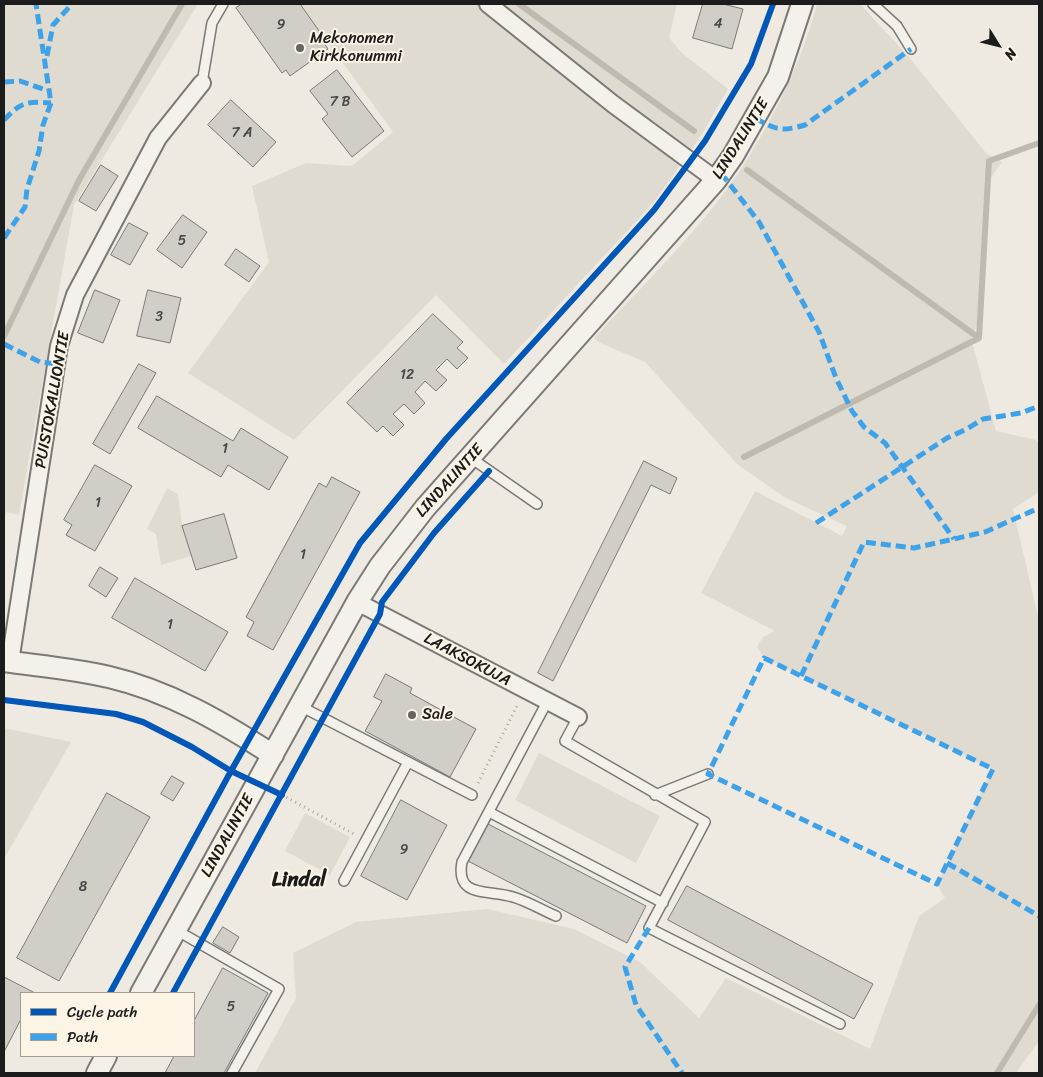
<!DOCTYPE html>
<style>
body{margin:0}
#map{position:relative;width:1043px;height:1077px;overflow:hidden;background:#eeeae2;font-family:Sriracha,sans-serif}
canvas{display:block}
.frame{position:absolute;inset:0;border:5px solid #1c1c1c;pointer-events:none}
.legend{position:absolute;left:20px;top:992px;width:175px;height:65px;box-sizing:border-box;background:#fcf5e5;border:1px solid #a29e95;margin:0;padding:6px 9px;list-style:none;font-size:15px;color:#1c1c1c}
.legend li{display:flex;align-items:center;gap:10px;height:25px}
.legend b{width:25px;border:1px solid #a29e95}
.north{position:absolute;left:973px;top:20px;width:50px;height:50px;-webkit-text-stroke:4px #fcf5e5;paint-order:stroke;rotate:126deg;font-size:14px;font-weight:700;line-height:20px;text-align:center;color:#1c1c1c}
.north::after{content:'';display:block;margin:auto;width:18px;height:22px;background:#1c1c1c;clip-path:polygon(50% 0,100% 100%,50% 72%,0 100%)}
</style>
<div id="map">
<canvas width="1043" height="1077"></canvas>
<div class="frame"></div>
<ul class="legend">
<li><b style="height:6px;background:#0057b8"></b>Cycle path</li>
<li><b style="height:6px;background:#3da2ea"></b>Path</li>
</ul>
<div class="north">N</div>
</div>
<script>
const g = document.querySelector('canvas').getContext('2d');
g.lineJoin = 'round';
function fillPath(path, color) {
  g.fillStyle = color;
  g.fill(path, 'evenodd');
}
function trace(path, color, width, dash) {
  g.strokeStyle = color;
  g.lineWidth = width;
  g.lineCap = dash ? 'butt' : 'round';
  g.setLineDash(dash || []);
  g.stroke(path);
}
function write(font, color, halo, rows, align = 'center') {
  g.font = font + ' Sriracha,sans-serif';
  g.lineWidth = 4;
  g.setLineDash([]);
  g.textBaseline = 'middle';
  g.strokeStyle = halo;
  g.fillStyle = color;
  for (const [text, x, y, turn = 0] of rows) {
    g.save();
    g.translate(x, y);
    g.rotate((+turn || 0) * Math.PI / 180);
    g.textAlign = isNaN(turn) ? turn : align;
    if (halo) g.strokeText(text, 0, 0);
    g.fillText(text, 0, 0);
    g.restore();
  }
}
const green = new Path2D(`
 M 4,4 L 198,4 L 74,205 L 19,515 L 6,512 L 4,522 Z
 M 300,4 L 677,4 L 669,38 L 682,53 L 728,89 L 701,136 L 653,203 L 504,364 L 436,295 L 294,440 L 188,373 L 269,262 L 252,186 L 306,163 L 352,166 L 393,132 Z
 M 817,4 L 860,4 L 909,57 L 986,153 L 1002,162 L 990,179 L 979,321 L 971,338 L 996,431 L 1036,440 L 1039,443 L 1039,492 L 1013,509 L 1039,621 L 1039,1041 L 1016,1073 L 255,1073 L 296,998 L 293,953 L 356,922 L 487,909 L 574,929 L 640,962 L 699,1018 L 726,978 L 870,1049 L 919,916 L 945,898 L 937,884 L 992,769 L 764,658 L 757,647 L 763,637 L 775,631 L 701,593 L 755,491 L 842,536 L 847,526 L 784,497 L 737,464 L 645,362 L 598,342 L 594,338 C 642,286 700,230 739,172 C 773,120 801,64 817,4 Z
 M 167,488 L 178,494 L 182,526 L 191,556 L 161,565 L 156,534 L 147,529 Z
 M 4,728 L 71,742 L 4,859 Z
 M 539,753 L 660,816 L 636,863 L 515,800 Z
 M 305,813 L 350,837 L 330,875 L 285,851 Z`);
const stream = new Path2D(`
 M 519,4 L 694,131
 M 747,170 L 979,338 L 989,161 L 1039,143
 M 4,336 L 79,180 L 182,4
 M 744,457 L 979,338
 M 997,1073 L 1039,1005`);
const building = new Path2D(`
 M 242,4 L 300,4 L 327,42 L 324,43 L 328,49 L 290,76 L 286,70 L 282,73 L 236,8 Z
 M 703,4 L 723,4 L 743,9 L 732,49 L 693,38 Z
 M 337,70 L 384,131 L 352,157 L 322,119 L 328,114 L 310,91 Z
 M 231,100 L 276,142 L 253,167 L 208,125 Z
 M 101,165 L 118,176 L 96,211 L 79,201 Z
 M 183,215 L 207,232 L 182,268 L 157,250 Z
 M 129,223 L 148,233 L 130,265 L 111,255 Z
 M 236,249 L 260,266 L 249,282 L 225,265 Z
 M 95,290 L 120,300 L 103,343 L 78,333 Z
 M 148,290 L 181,298 L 170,343 L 137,336 Z
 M 433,314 L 463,342 L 457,348 L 468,358 L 457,369 L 447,359 L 436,370 L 447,380 L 436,391 L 425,381 L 415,392 L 425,403 L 414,414 L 404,404 L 393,414 L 404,425 L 393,436 L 383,426 L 377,432 L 347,403 Z
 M 139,364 L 156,373 L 110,454 L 93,444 Z
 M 157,396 L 233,441 L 241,428 L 288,457 L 269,490 L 228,465 L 221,477 L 138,428 Z
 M 644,461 L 677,478 L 670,494 L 651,485 L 553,681 L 538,673 Z
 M 95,465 L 132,486 L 95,551 L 66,535 L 72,525 L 64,520 Z
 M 332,477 L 360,492 L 273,650 L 247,636 L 254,622 L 246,617 L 319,483 L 326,487 Z
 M 224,514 L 237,558 L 196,570 L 182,526 Z
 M 100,567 L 118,578 L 106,597 L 89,586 Z
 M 135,578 L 228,632 L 205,671 L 112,618 Z
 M 386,674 L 412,688 L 410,693 L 476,729 L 450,777 L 365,731 L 382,701 L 374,697 Z
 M 172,776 L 184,783 L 173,801 L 161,794 Z
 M 107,793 L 150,817 L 59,981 L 17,958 Z
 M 401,800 L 447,825 L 407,900 L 361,876 Z
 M 488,824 L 646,906 L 627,943 L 468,861 Z
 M 687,886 L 873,984 L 854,1019 L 668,920 Z
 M 223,927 L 239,937 L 230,953 L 213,943 Z
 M 223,968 L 268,993 L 224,1073 L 165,1073 L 174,1056 L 194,1056 L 194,1021 Z
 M 4,977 L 35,993 L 21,993 L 21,1019 L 4,1052 Z`);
const path = new Path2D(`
 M 478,783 L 517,706
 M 282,795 L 354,834`);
const service = new Path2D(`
 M 873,4 L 897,26 L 911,49
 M 202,83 L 212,23 L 223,4
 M 471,458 L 537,504
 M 547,702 L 462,862 C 455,899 489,889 513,897 C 527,901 542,910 556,916
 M 300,706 L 472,795
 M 578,717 L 565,741 L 705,822 L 649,928 L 840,1024
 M 655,795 L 708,774
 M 489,812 L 663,903
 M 344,881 L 408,762
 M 176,930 L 279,989 L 232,1073`);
const minor = new Path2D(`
 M 488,4 L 613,104 L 716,180
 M 357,602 L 578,717
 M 10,662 L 59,346 L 75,295 L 158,138 L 202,83`);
const tertiary = new Path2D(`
 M 4,661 C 39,666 75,669 109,677 C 169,691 222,722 273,755
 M 141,993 L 357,602 L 380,566 L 425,508 L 716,180 L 733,156 L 778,77 L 802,4
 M 97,1073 L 106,1056`);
const quiet = new Path2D(`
 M 47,56 L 53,25 L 72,4
 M 4,82 L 20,81 L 49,91
 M 755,118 C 777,130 780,132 805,125 L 911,49
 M 4,120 C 21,102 27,101 51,103
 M 721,173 L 759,222 L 819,332 L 836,378 L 852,411 L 864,427 L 885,443 L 954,539
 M 4,238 L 25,207 L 27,189 L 39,151 L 43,125 L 51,103 L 36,4
 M 4,344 L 40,362 L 57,364
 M 816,523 L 947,438 L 967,429 L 983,419 L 1021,413 L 1039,406
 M 764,658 L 993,769 L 937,884 L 708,774 Z
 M 801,676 L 864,542 L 914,548 L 985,532 L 1039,508
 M 947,863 L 1039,916
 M 649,928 L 625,967 L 636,1005 L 682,1073`);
const cycleway = new Path2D(`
 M 4,700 L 116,714 L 143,722 L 192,747 L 231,771 L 282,795
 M 110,993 L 231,771 L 360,543 L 446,439 L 654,210 L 705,141 L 751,64 L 773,4
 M 173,993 L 380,614 L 382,602 L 434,533 L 489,471`);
const markers = [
 [300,48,5,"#666461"],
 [412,715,5,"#666461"]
];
const numberNames = [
 ["4",718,24],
 ["9",281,25],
 ["7 B",340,102],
 ["7 A",242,133],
 ["5",182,241],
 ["3",159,317],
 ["12",407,375],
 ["1",225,449],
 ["1",98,503],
 ["1",303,555],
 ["1",170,625],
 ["9",404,850],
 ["8",83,887],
 ["5",231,1007]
];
const poiNames = [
 ["Mekonomen",310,39],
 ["Kirkkonummi",310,57],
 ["Sale",422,715]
];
const streetNames = [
 ["LINDALINTIE",741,139,-58],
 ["PUISTOKALLIONTIE",53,400,-80],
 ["LINDALINTIE",450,481,-48],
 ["LAAKSOKUJA",467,660,28],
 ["LINDALINTIE",228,836,-61]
];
const districtNames = [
 ["Lindal",299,881]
];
fillPath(green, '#dfdbd0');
trace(stream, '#bebab0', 6);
fillPath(building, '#d1cec8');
trace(building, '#7a7975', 1);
trace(service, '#7a7975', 12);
trace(minor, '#7a7975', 20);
trace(tertiary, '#7a7975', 24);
trace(path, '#aaa8a4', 3, [1, 4]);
trace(service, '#f4f1ea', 9);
trace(minor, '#f4f1ea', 16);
trace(tertiary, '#f4f1ea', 20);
trace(quiet, '#3da2ea', 5, [10, 5]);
trace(cycleway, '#0057b8', 6);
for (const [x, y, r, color] of markers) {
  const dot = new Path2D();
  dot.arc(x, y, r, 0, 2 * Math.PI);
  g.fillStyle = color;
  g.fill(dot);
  trace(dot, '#fcf5e5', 2);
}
write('14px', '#494847', null, numberNames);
write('16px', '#1c1c1c', '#fcf5e5', poiNames, 'left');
write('16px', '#1c1c1c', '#fcf5e5', streetNames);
write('bold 21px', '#1c1c1c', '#fcf5e5', districtNames);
</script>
